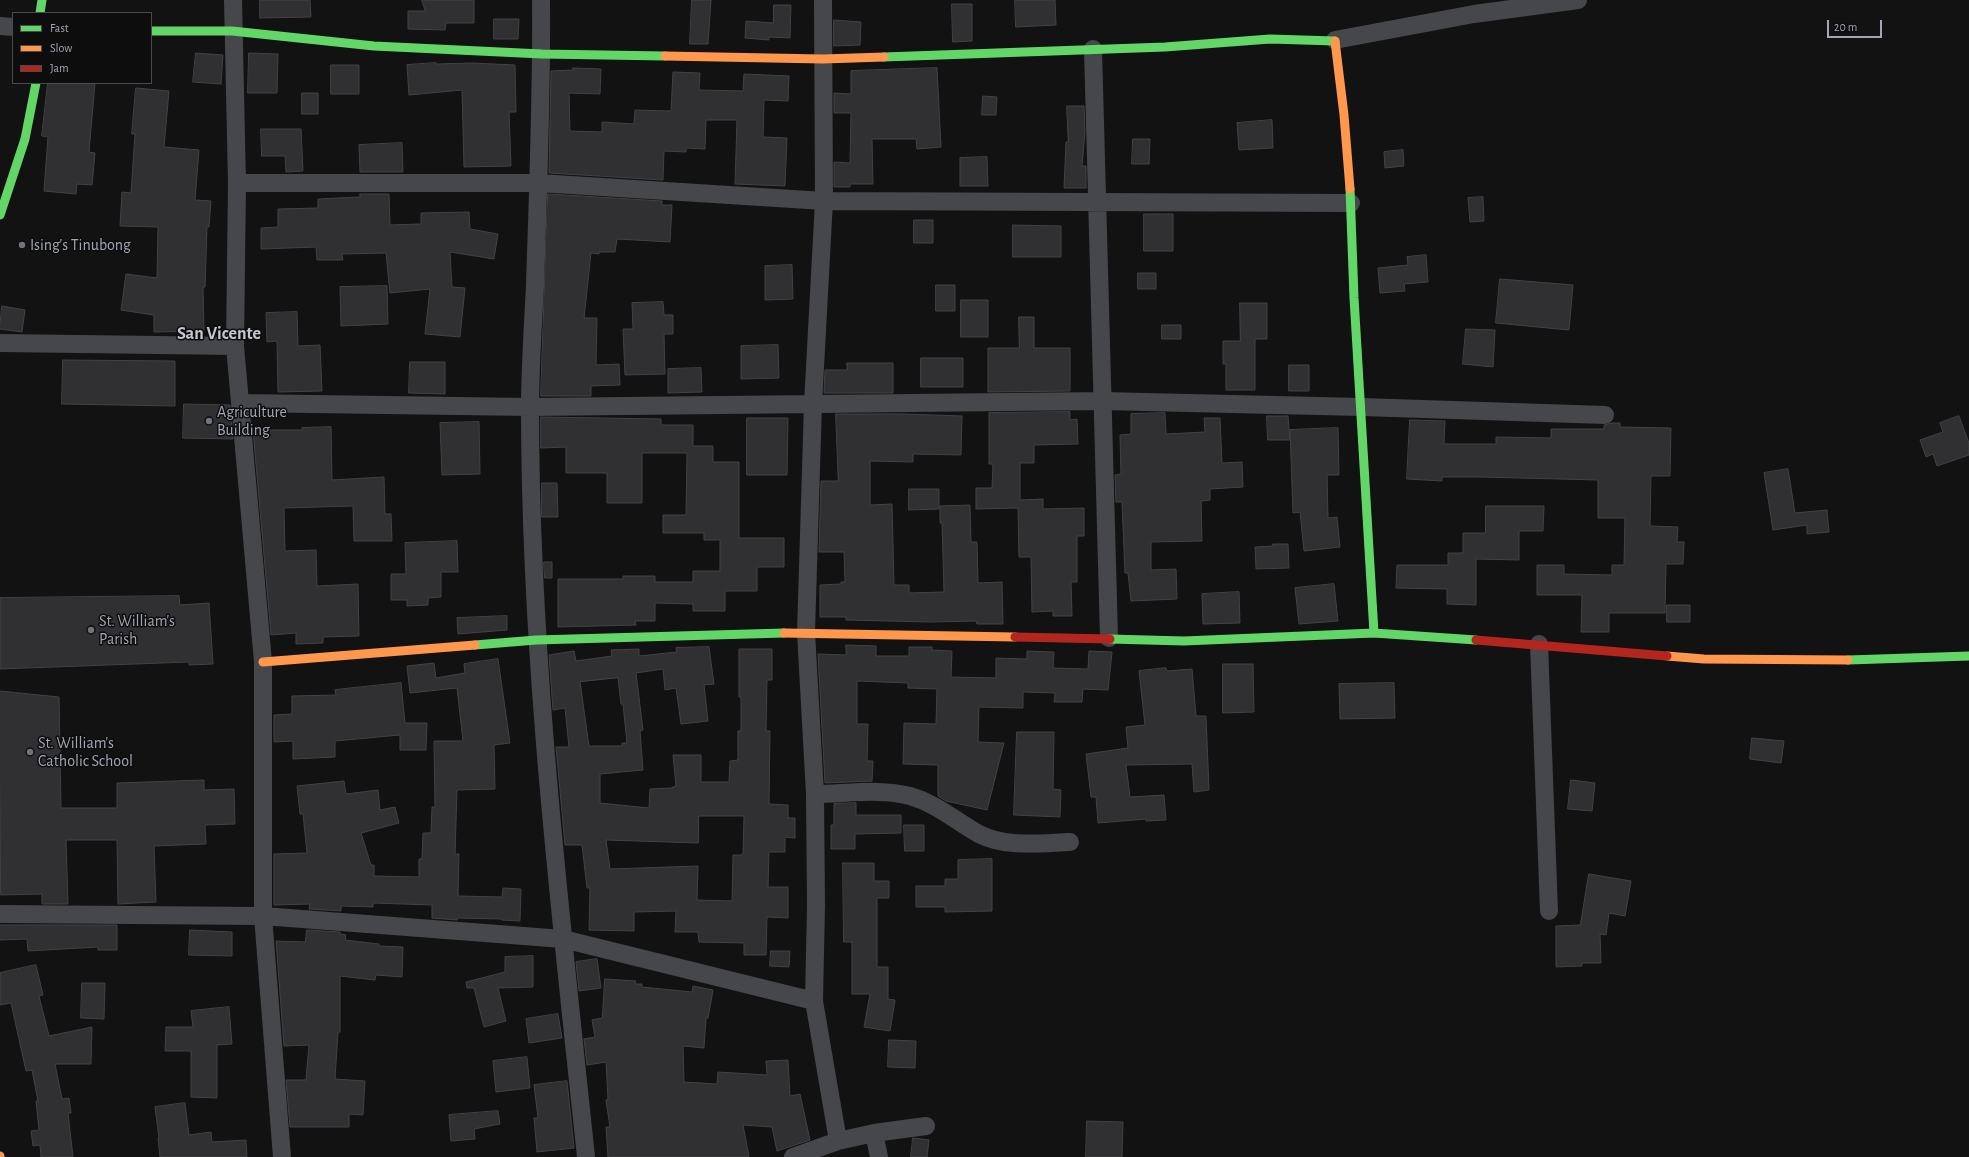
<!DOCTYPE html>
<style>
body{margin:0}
#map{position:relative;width:1969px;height:1157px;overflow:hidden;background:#121212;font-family:"Alegreya Sans",sans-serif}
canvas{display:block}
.legend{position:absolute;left:12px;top:12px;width:140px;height:72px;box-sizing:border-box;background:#0d0d0e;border:1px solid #494b50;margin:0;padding:5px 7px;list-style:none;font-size:12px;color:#a3a7b4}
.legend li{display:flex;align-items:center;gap:8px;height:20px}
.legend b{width:20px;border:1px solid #494b50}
.scale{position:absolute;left:1827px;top:20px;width:55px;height:18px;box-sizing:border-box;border:2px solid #a3a7b4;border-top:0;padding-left:5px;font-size:12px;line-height:14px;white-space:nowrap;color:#a3a7b4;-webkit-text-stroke:3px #0d0d0e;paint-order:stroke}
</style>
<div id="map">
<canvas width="1969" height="1157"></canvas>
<ul class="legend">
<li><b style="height:5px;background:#63d668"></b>Fast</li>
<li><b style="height:5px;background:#ff974d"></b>Slow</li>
<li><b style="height:5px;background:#b3261e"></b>Jam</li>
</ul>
<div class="scale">20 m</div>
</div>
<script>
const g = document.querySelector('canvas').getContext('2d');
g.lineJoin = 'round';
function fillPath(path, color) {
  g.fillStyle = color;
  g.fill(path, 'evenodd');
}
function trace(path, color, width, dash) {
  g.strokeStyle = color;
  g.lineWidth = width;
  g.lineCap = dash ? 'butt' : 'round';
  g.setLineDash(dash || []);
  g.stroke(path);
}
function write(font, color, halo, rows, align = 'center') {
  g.font = font + ' "Alegreya Sans",sans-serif';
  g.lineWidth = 3;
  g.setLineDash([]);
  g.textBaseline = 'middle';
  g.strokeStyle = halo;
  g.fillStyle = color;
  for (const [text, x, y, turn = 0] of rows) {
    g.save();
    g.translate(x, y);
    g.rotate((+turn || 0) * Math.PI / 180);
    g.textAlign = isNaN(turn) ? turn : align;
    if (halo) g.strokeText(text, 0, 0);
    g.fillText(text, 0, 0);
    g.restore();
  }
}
const building = new Path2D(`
 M 260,0 L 310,0 L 311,17 L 260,18 Z
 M 422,0 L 474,0 L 474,23 L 446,23 L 445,30 L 408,29 L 408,11 L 425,11 Z
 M 692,0 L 711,0 L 708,44 L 690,44 Z
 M 1015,0 L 1055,0 L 1056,25 L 1016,27 Z
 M 952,4 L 972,4 L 972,41 L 953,42 Z
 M 774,5 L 791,5 L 790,38 L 769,37 L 769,40 L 745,38 L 746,21 L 773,23 Z
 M 494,19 L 519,19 L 518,39 L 494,39 Z
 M 834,20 L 861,22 L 860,45 L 834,46 Z
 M 196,53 L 223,55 L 221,84 L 193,82 Z
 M 249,53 L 278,54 L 277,93 L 248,93 Z
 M 436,63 L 436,64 L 471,63 L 515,65 L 516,112 L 509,112 L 511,166 L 464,167 L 462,90 L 409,95 L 407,65 Z
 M 331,65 L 359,65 L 359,94 L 331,94 Z
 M 573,68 L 601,69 L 600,94 L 569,93 L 570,131 L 602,132 L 602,122 L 634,124 L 635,110 L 671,111 L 673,72 L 700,73 L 699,90 L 743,91 L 744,74 L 789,76 L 788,101 L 764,100 L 763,137 L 787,138 L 785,186 L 735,184 L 737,120 L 706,120 L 705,149 L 686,148 L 686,152 L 664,151 L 663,180 L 549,173 L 551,71 L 573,70 Z
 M 937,68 L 941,147 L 917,149 L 916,139 L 872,139 L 873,184 L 850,184 L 850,187 L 834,187 L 834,162 L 850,163 L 851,113 L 834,113 L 834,93 L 851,94 L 851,71 Z
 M 48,83 L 95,83 L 89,152 L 95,153 L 92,185 L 77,184 L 76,194 L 44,191 L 48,137 L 42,136 Z
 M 136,88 L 169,91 L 164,147 L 199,150 L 195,200 L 211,201 L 209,227 L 207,227 L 205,287 L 203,287 L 204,331 L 154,332 L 154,315 L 121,310 L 126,274 L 157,278 L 158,227 L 120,226 L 122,192 L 131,193 L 135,134 L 132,134 Z
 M 302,93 L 318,93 L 318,114 L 302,114 Z
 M 983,96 L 997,97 L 996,115 L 982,115 Z
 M 1067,106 L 1084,106 L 1085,132 L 1082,166 L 1086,166 L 1086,188 L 1064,188 L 1066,142 L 1068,142 Z
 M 1272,120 L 1273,148 L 1239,150 L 1237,123 Z
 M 261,129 L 301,129 L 303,171 L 286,172 L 285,156 L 262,156 Z
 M 1133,139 L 1150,139 L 1149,164 L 1132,164 Z
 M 402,143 L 403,172 L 360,172 L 359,145 Z
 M 1403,150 L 1404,166 L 1385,168 L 1384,152 Z
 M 987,157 L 988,186 L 960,186 L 960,158 Z
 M 360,194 L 389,194 L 390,225 L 421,224 L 421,213 L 469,212 L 470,229 L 498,234 L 494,259 L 450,252 L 452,287 L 465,288 L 460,337 L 425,334 L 430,289 L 390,293 L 386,253 L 342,254 L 343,260 L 317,260 L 316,247 L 261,249 L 261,228 L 278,227 L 278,209 L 318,208 L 318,199 L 360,197 Z
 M 548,194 L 662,201 L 662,205 L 672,205 L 670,242 L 617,239 L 615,252 L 599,252 L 599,254 L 591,253 L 584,318 L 597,318 L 596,365 L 619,364 L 620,385 L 591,386 L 591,396 L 541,396 Z
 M 1483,197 L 1484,221 L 1470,222 L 1468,198 Z
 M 1144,214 L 1173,214 L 1173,251 L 1144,251 Z
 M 914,220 L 933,220 L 933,243 L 914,243 Z
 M 1013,225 L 1061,226 L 1061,257 L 1013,257 Z
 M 1426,255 L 1428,282 L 1404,284 L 1405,291 L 1380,293 L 1378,268 L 1408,265 L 1407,257 Z
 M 792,265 L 793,299 L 765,300 L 765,266 Z
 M 1138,273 L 1156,273 L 1156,289 L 1138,289 Z
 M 1500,279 L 1573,285 L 1569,330 L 1496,323 Z
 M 936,285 L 955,285 L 955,311 L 936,311 Z
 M 387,286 L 388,324 L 341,326 L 340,287 Z
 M 961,300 L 988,300 L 988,337 L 961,337 Z
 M 663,302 L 664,315 L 673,315 L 673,334 L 664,334 L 665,374 L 625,375 L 623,329 L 633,329 L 632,303 Z
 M 1240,303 L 1267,303 L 1267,339 L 1255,339 L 1255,390 L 1226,390 L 1226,364 L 1223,364 L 1223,341 L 1240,341 Z
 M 2,306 L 25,310 L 22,332 L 0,329 Z
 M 297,312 L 298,346 L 320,345 L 322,391 L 278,392 L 277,341 L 267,342 L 266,313 Z
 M 1019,317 L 1034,317 L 1034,348 L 1070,348 L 1070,391 L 988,392 L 988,348 L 1019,348 Z
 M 1162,325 L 1181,325 L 1181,339 L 1162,339 Z
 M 1466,329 L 1495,330 L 1493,367 L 1463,364 Z
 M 778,345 L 779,378 L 741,379 L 741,346 Z
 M 921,358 L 963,358 L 963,387 L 921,387 Z
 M 63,360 L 175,361 L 175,406 L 62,404 Z
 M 410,362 L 445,362 L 445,394 L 409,393 Z
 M 847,363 L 893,363 L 893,393 L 824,393 L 825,370 L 847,370 Z
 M 1289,365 L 1309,365 L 1309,391 L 1289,391 Z
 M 701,368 L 702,392 L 668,393 L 668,369 Z
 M 184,404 L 230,405 L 233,439 L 183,438 Z
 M 1070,412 L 1070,420 L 1077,419 L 1078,444 L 1034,445 L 1034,463 L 1020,463 L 1020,500 L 1043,499 L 1043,509 L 1084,508 L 1084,536 L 1077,536 L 1077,582 L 1071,582 L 1072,616 L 1053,616 L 1053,611 L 1032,612 L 1031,557 L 1019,557 L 1018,508 L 976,509 L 976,488 L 992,488 L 993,464 L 989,464 L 989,413 Z
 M 1165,413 L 1166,434 L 1205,432 L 1204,418 L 1220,418 L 1222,463 L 1242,462 L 1243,487 L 1210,489 L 1210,500 L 1201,501 L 1202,541 L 1151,542 L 1151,570 L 1176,569 L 1177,599 L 1131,601 L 1128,573 L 1125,573 L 1122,502 L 1116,502 L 1115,475 L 1121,474 L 1120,435 L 1131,434 L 1131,414 Z
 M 836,414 L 904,414 L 962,416 L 961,455 L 913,454 L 913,462 L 870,461 L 870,505 L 892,504 L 894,585 L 909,585 L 909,593 L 944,592 L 942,523 L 940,523 L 940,506 L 970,505 L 971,542 L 977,542 L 978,583 L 1002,582 L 1003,624 L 977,624 L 976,621 L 931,622 L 846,620 L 846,617 L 820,617 L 820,585 L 841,584 L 841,582 L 845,582 L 844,552 L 819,552 L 821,481 L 838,481 Z
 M 1267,416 L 1288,416 L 1290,440 L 1268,440 Z
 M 1959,416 L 1969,443 L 1969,455 L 1937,466 L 1933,454 L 1926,457 L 1920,440 L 1943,432 L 1940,423 Z
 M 541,417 L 661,419 L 661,425 L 693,425 L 693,446 L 713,446 L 713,462 L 739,462 L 739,538 L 784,538 L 784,567 L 757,567 L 757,591 L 725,591 L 725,611 L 693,611 L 693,604 L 655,603 L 655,621 L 635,621 L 636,625 L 558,627 L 558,579 L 623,579 L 623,576 L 655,576 L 655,582 L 693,582 L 693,571 L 720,571 L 720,540 L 704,540 L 704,533 L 663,533 L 663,515 L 686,515 L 687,453 L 642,453 L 642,503 L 607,503 L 607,473 L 566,473 L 566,447 L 541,448 Z
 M 747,418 L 788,418 L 787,475 L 747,475 Z
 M 1410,420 L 1445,421 L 1444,444 L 1496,444 L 1496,437 L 1551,438 L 1551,429 L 1604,429 L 1604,425 L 1612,423 L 1620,423 L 1620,427 L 1671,428 L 1670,476 L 1651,476 L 1650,526 L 1678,527 L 1677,542 L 1684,542 L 1683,564 L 1666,564 L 1665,613 L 1609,613 L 1609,632 L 1581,632 L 1582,595 L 1537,595 L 1537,565 L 1564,565 L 1564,574 L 1612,575 L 1612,565 L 1624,565 L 1625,518 L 1598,518 L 1598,480 L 1480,477 L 1442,477 L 1442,481 L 1407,479 Z
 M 479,422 L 480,474 L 442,475 L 440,423 Z
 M 331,427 L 332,480 L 384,477 L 385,514 L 391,514 L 392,541 L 354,541 L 353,506 L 284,508 L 285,551 L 316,550 L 317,586 L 358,584 L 359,636 L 323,637 L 323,643 L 296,644 L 296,633 L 271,635 L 253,430 L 302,430 L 302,428 Z
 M 1338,428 L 1339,475 L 1327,475 L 1328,518 L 1337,517 L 1340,547 L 1304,551 L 1300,512 L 1293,513 L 1290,430 Z
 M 1788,469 L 1795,513 L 1827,510 L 1829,532 L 1807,534 L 1807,525 L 1773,530 L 1764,473 Z
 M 542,483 L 557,483 L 558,517 L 542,517 Z
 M 909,489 L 939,489 L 939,509 L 909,510 Z
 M 1486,506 L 1544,506 L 1543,531 L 1519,531 L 1519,560 L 1476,559 L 1476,605 L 1447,604 L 1447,589 L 1396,588 L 1397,565 L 1448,565 L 1448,553 L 1463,553 L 1463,533 L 1485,533 Z
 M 457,541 L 458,572 L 441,572 L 441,597 L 428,598 L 428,605 L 407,606 L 407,600 L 391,600 L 391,574 L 406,574 L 405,543 Z
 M 1273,544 L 1288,544 L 1289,568 L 1256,569 L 1255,547 L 1273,546 Z
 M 544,562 L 552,562 L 552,578 L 545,578 Z
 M 1334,584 L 1338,621 L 1299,624 L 1295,588 Z
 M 1239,592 L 1240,623 L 1203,624 L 1202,594 Z
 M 179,596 L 180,605 L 209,603 L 213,664 L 189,665 L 189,662 L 0,669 L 0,598 Z
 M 1667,605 L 1690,605 L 1690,622 L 1667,622 Z
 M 507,616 L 507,630 L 458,634 L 457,618 Z
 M 846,645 L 876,646 L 876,656 L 909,656 L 909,647 L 932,647 L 932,650 L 952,651 L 951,677 L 996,678 L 996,658 L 1027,659 L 1027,651 L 1054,652 L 1053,668 L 1088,669 L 1089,651 L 1112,652 L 1108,690 L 1083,689 L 1082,702 L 1054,702 L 1055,693 L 1023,692 L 1023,708 L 979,707 L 978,742 L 1004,743 L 987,810 L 946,801 L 938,796 L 938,765 L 903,764 L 904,723 L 936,724 L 937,689 L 908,688 L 908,683 L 857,681 L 857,724 L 868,724 L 867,761 L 873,761 L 872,781 L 825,783 L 818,654 L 846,655 Z
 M 709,647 L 714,684 L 704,685 L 708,721 L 681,724 L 676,688 L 665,690 L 663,669 L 636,673 L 643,730 L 640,731 L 643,770 L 600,774 L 600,803 L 649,808 L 650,789 L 672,788 L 673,787 L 676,786 L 673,755 L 701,755 L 701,782 L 729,782 L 730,761 L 738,760 L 738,731 L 741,731 L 741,697 L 739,697 L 739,649 L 772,649 L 772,680 L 767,680 L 766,731 L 770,731 L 769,804 L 788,805 L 788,818 L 795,818 L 795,838 L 785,837 L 785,852 L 769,852 L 768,887 L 788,887 L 788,918 L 767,917 L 766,955 L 744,955 L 744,943 L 699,942 L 698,932 L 675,932 L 676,911 L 634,912 L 634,931 L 589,930 L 590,888 L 587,888 L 582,845 L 565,845 L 556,747 L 569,747 L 565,708 L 553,710 L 549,655 L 574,651 L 576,661 L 612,656 L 611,650 L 639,649 L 639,656 L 677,652 L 676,648 ZM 618,678 L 621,704 L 623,704 L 627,743 L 622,743 L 622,746 L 589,746 L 580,682 ZM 699,816 L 744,816 L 743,855 L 733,855 L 732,901 L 697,900 L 698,866 L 610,869 L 606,840 L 698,843 Z
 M 498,659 L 510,743 L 494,745 L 495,789 L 457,790 L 455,854 L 459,854 L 458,896 L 502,897 L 503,888 L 521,889 L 520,921 L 502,920 L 502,919 L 458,918 L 457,920 L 432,918 L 432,905 L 373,903 L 373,907 L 341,906 L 341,911 L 309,909 L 310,904 L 274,905 L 274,854 L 307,853 L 303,814 L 300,814 L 297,786 L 344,781 L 346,794 L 378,790 L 380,810 L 395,807 L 399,823 L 361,833 L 371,865 L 374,865 L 374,876 L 419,877 L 419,859 L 422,859 L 423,833 L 431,833 L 432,807 L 435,807 L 434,741 L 463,741 L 457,688 L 410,693 L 407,666 L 434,663 L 436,678 L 465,673 L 464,664 Z
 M 1223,664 L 1253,664 L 1254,712 L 1223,713 Z
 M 1166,668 L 1167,671 L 1192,669 L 1196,716 L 1206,716 L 1209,790 L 1194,792 L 1192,764 L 1126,765 L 1130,797 L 1164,795 L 1166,820 L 1146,821 L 1146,819 L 1098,823 L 1096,797 L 1091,797 L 1086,754 L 1128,748 L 1126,727 L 1145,725 L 1139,671 Z
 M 401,683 L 405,723 L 427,723 L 426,750 L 400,750 L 400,735 L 335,741 L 335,757 L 293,759 L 293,741 L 274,742 L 274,715 L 292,714 L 292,696 L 336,695 L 335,690 Z
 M 1394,683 L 1395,718 L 1340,719 L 1339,684 Z
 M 0,691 L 59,697 L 61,808 L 117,808 L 117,783 L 204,780 L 204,790 L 234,789 L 235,824 L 205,825 L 206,844 L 154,846 L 156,902 L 118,904 L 117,840 L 66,840 L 68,904 L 42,904 L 42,894 L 1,895 Z
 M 1017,732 L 1054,732 L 1053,789 L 1061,790 L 1060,817 L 1014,815 Z
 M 1752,738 L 1784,741 L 1781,763 L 1750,759 Z
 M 1571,780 L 1595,783 L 1592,811 L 1568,809 Z
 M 856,803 L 856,815 L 901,815 L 901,833 L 855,834 L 855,849 L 831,849 L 831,825 L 834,825 L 834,804 Z
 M 904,825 L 924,825 L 924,851 L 905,851 Z
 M 992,859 L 992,911 L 945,912 L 945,907 L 916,907 L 916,886 L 945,886 L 945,879 L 958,879 L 958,860 Z
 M 843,863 L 874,863 L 874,881 L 889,881 L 889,898 L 877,898 L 877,967 L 888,967 L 888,999 L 895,1000 L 890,1031 L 864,1027 L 870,994 L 852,994 L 852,942 L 844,942 Z
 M 1589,874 L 1631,881 L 1625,916 L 1609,913 L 1606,935 L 1600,934 L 1601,963 L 1582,963 L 1582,966 L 1556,967 L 1556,926 L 1580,925 Z
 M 0,925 L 117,925 L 117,950 L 98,950 L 98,947 L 28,951 L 27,939 L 0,940 Z
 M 190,930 L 232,932 L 232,956 L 189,955 Z
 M 307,930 L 340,932 L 340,934 L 346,935 L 345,940 L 379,944 L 379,946 L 403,947 L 402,977 L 376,975 L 375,980 L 340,976 L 340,1032 L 338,1032 L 335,1079 L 365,1081 L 363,1115 L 349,1114 L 349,1127 L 290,1127 L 286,1080 L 306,1080 L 309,1045 L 284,1046 L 276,941 L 305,942 Z
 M 771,951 L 790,951 L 789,967 L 770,966 Z
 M 533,956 L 533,987 L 498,988 L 506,1021 L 484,1027 L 474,988 L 467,988 L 466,982 L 505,972 L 505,957 Z
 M 597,959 L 601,988 L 579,991 L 576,962 Z
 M 36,965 L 43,995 L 39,996 L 49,1036 L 92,1027 L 91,1064 L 55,1064 L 62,1099 L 69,1098 L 71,1113 L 68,1113 L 73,1157 L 41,1157 L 40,1145 L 33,1146 L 31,1131 L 39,1130 L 36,1101 L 38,1101 L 32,1070 L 26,1071 L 11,1003 L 0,1005 L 0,973 Z
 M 605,979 L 636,981 L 635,984 L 642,984 L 642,987 L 692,992 L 693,986 L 713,990 L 708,1018 L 706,1018 L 704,1048 L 683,1046 L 684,1082 L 717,1084 L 718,1072 L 767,1075 L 766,1061 L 788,1060 L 790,1096 L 800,1094 L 810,1140 L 777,1151 L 772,1127 L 743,1125 L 749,1157 L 608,1157 L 606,1127 L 610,1127 L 606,1100 L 608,1099 L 606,1062 L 587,1065 L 584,1039 L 595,1037 L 592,1020 L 602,1018 Z
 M 82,983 L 105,983 L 104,1019 L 81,1018 Z
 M 229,1007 L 232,1044 L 217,1045 L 217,1098 L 191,1097 L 191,1051 L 165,1051 L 166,1027 L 193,1027 L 191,1011 Z
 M 558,1014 L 562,1038 L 529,1043 L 526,1019 Z
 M 889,1040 L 916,1041 L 915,1068 L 888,1067 Z
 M 527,1057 L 530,1088 L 496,1092 L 493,1061 Z
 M 567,1081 L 574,1148 L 537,1152 L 534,1118 L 538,1118 L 534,1085 Z
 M 185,1103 L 189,1135 L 211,1132 L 212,1142 L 246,1140 L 247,1157 L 160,1157 L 158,1138 L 159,1138 L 155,1107 Z
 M 498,1111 L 500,1124 L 474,1129 L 475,1139 L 451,1141 L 449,1115 Z
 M 1087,1121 L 1123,1122 L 1122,1157 L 1086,1157 Z
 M 913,1138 L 929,1140 L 927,1157 L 911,1157 Z`);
const street = new Path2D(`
 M 233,0 L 237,183 L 235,346 L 263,662 L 263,916 L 282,1157
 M 541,0 C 542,95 538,190 535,285 C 533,326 530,367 530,408 C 530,658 560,908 586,1157
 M 823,0 L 824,201 L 813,404 L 806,632 L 815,794 L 816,905 L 814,1001 L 838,1141
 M 0,26 L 13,27
 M 1335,40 L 1474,14 L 1578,0
 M 1093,49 L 1109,638
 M 237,183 L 539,183 L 824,201 L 1351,203
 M 0,343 L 235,346
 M 240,403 L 530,407 L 1102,401 L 1362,407 L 1605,415
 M 1539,644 L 1549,911
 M 815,794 C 845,794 880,788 910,796 C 938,804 955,821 979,834 C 1006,848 1041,843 1070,842
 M 0,914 L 263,916 L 563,939 L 814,1001
 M 874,1133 L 879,1157
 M 793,1157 L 838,1141 L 874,1133 L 926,1126`);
const fast = new Path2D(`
 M 40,13 L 42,0
 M 151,31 L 232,31 L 374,46 L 542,54 L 665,56
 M 884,57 L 1165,47 L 1270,39 L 1335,41
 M 1350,189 L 1354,298 L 1374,633
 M 0,215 L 25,139 L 36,83
 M 1110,639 L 1184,641 L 1374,633 L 1476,640
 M 475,645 L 536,640 L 784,633
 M 1848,660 L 1969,656`);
const slow = new Path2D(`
 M 1335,41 L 1344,115 L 1350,189
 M 665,56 L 823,59 L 884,57
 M 784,633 L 1015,637
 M 1667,656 L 1704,659 L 1848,660
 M 263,662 L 475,645
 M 0,1156 L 0,1157`);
const jam = new Path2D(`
 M 1015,637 L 1110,639
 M 1476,640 L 1667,656`);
const markers = [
 [22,245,4,"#70737b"],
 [209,421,4,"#70737b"],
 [91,630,4,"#70737b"],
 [30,752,4,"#70737b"]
];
const poiNames = [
 ["Ising's Tinubong",30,245],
 ["Agriculture",217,412],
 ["Building",217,430],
 ["St. William's",99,621],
 ["Parish",99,639],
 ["St. William's",38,743],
 ["Catholic School",38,761]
];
const quarterNames = [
 ["San Vicente",219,334]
];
fillPath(building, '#303032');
trace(building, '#424246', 1);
trace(street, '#46474b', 18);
trace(fast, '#63d668', 9);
trace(slow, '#ff974d', 9);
trace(jam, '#b3261e', 9);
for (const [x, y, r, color] of markers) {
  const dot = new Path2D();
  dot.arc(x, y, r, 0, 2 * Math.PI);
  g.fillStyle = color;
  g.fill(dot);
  trace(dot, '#0d0d0e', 1.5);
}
write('16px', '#a3a7b4', '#0d0d0e', poiNames, 'left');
write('bold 18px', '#c4c6d0', '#0d0d0e', quarterNames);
</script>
